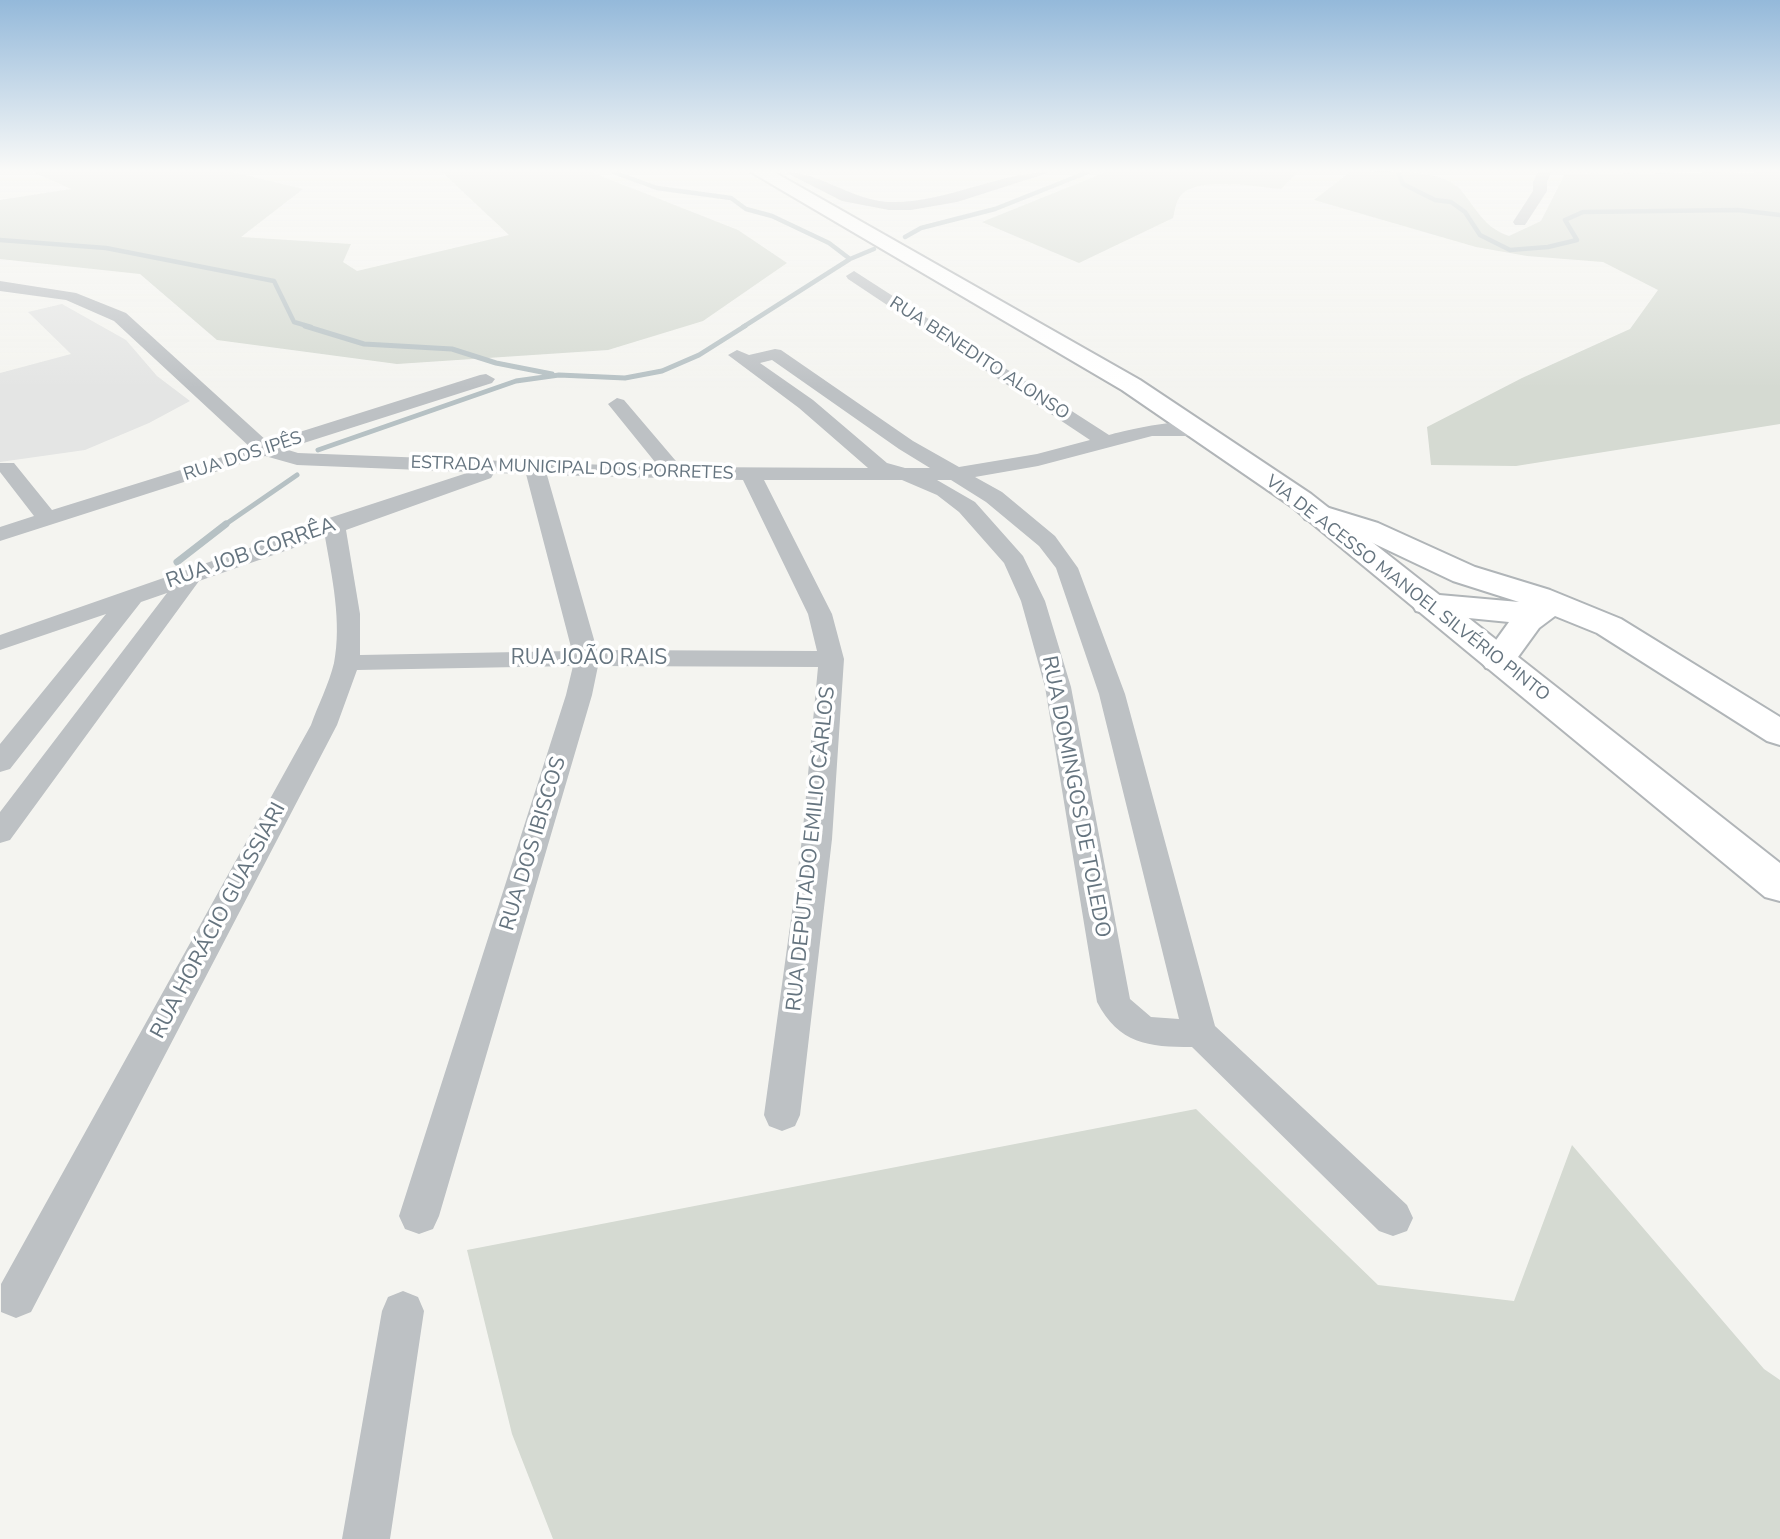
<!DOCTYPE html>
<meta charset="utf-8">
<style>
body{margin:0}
canvas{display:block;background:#f4f4f0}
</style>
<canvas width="1780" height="1539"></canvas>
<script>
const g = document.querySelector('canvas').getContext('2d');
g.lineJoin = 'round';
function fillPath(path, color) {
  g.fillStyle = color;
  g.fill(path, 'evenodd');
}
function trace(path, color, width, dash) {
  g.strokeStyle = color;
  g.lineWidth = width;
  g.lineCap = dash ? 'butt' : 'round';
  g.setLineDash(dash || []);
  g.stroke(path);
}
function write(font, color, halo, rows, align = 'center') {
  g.font = font + ' "Nunito Sans",sans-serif';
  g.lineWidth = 7;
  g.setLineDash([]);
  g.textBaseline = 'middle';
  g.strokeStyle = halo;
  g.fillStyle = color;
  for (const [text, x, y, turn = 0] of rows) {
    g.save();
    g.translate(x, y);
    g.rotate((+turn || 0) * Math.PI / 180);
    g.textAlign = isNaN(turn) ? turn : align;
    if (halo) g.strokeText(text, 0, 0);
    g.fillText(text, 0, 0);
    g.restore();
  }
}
const built = new Path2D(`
 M 62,304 L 126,340 L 157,376 L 190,401 L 149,423 L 85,450 L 0,462 L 0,373 L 71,354 L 28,312 Z`);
const green = new Path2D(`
 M 33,172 L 233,172 L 303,189 L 241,237 L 351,244 L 343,262 L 357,271 L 509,235 L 442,172 L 591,172 L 738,230 L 787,263 L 703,321 L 608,350 L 397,364 L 217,340 L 140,274 L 0,259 L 0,200 L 71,189 Z
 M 1106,172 L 1298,172 L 1281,189 C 1257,187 1203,177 1183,193 C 1176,199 1175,210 1173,218 L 1079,263 L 982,222 Z
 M 1350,172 C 1379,172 1439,167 1460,189 C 1477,209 1483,227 1509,236 L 1541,221 L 1565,174 L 1780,172 L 1780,424 L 1516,466 L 1431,465 L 1427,427 L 1522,378 L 1630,329 L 1658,290 L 1603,262 L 1527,256 L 1476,247 L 1314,200 Z
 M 1196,1109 L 1378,1285 L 1514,1301 L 1572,1145 L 1764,1369 L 1780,1380 L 1780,1539 L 553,1539 L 512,1434 L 467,1250 Z`);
const streamFar2 = new Path2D(`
 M 613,172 L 657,188 L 731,198 L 746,209 L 772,216 L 829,243 L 850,259
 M 1398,172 L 1403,184 L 1435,200 L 1451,202 L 1465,212 L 1480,235 L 1510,250 L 1548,247 L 1577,240 L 1565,220 L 1583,212 L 1738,210 L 1780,215
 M 905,237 L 921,228 L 995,209 L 1088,172
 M 0,240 L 106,248 L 274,281 L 294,322 L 311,327
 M 743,327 L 850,259 L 874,249`);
const streamFar1 = new Path2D(`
 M 305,326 L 364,344 L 452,349 L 496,363 L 552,374
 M 318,450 L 516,381 L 559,375 L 625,378 L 662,371 L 699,355 L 745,326
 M 223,526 L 297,475`);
const stream = new Path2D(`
 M 177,562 L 226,524`);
const street = new Path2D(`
 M 785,172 C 822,172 852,202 893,202 C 950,202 998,172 1051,172 L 957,202 L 911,210 L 889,210 L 842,201 Z
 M 1538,172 L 1551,172 L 1547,182 L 1547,191 L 1525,225 L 1515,225 L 1513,222 L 1533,191 L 1533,182 Z
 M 854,271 L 1109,435 C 1129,430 1194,413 1208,430 L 1198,436 L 1152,436 L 1038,466 L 975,477 L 1002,492 L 1055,536 L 1078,568 L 1125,694 L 1215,1026 L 1407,1205 L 1413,1218 L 1407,1231 L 1393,1236 L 1379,1231 L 1192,1047 C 1148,1047 1119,1044 1097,1002 L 1045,687 L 1021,601 L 1004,563 L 959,512 L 937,495 L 902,480 L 764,480 L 832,614 L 844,659 L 832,839 L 800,1115 L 795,1126 L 782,1131 L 769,1126 L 764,1115 L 802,839 L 818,667 L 598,666 L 592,695 L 439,1216 L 433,1229 L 419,1234 L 405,1229 L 399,1216 L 566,695 L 573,666 L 357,670 L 337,725 L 31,1312 L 16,1318 L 1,1312 L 1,1284 L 311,725 C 318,705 329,684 334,663 C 342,622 332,577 325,537 L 199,581 L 10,840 L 0,843 L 0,812 L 167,593 L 141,602 L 10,769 L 0,772 L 0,744 L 106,614 L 0,650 L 0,635 L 324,522 L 326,519 L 470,472 L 297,465 L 265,456 L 0,541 L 0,527 L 34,516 L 0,472 L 0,463 L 14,463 L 52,510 L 251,448 L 114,321 L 66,300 L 0,291 L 0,281 L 76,293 L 126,313 L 268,442 L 480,375 L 486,374 L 495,379 L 492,383 L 285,449 L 298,453 L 659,467 L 608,404 L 617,398 L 624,400 L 681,467 L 868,468 L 799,408 L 728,355 L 737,350 L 749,355 L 775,349 L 781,350 L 913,441 L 959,467 L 1037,454 L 1090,440 L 848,279 L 846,276 ZM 772,360 L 899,449 L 930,468 L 905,468 L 887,463 L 813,400 L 760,363 ZM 494,473 L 526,474 L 572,651 L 360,655 L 360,614 L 346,530 L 491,478 ZM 547,475 L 743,480 L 808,614 L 817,651 L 597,650 ZM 937,480 L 951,480 L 986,502 L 1039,546 L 1056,568 L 1099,694 L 1179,1019 L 1151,1017 L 1130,999 L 1071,687 L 1045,601 L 1023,556 L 975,502 Z
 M 403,1291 L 418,1297 L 424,1311 L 390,1539 L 342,1539 L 382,1311 L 388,1297 Z`);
const secondary = new Path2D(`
 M 1316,504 L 1378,523 L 1475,567 L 1550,590 L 1621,619 L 1780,717 L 1780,745 L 1767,741 L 1597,633 L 1555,616 L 1539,628 L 1510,668 L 1498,671 L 1486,668 L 1481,661 L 1509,622 L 1428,614 L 1416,611 L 1412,604 L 1416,597 L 1428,594 L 1519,602 L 1453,581 L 1356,535 L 1305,519 L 1301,513 L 1305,507 Z`);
const primary = new Path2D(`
 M 751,172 L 774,172 L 1140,380 L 1311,494 L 1780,863 L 1780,901 L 1765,897 L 1291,506 L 1122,390 Z`);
const farStreetnames = [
 ["RUA BENEDITO ALONSO",979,359,33],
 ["RUA DOS IPÊS",243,457,-18],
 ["ESTRADA MUNICIPAL DOS PORRETES",572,469,2],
 ["VIA DE ACESSO MANOEL SILVÉRIO PINTO",1407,589,38]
];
const streetNames = [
 ["RUA JOB CORRÊA",251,554,-19],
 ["RUA JOÃO RAIS",589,659],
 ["RUA DOMINGOS DE TOLEDO",1075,797,79],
 ["RUA DOS IBISCOS",534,844,-73],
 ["RUA DEPUTADO EMILIO CARLOS",812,849,-84],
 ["RUA HORÁCIO GUASSIARI",219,921,-62]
];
fillPath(built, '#e4e5e4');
fillPath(green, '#d5dad2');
trace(streamFar2, '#b6c1c4', 4.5);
trace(streamFar1, '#b6c1c4', 5);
trace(stream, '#b6c1c4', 7);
trace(secondary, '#b0b5b8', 4);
trace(primary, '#b1b5b8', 4);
fillPath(street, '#bdc1c4');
fillPath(secondary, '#fff');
fillPath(primary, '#fff');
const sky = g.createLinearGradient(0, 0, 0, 388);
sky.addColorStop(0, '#94b9da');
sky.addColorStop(0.44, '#fafaf8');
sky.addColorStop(1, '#fafaf800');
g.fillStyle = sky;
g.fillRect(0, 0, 1780, 388);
write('18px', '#65747f', '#fff', farStreetnames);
write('21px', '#65747f', '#fff', streetNames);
</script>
